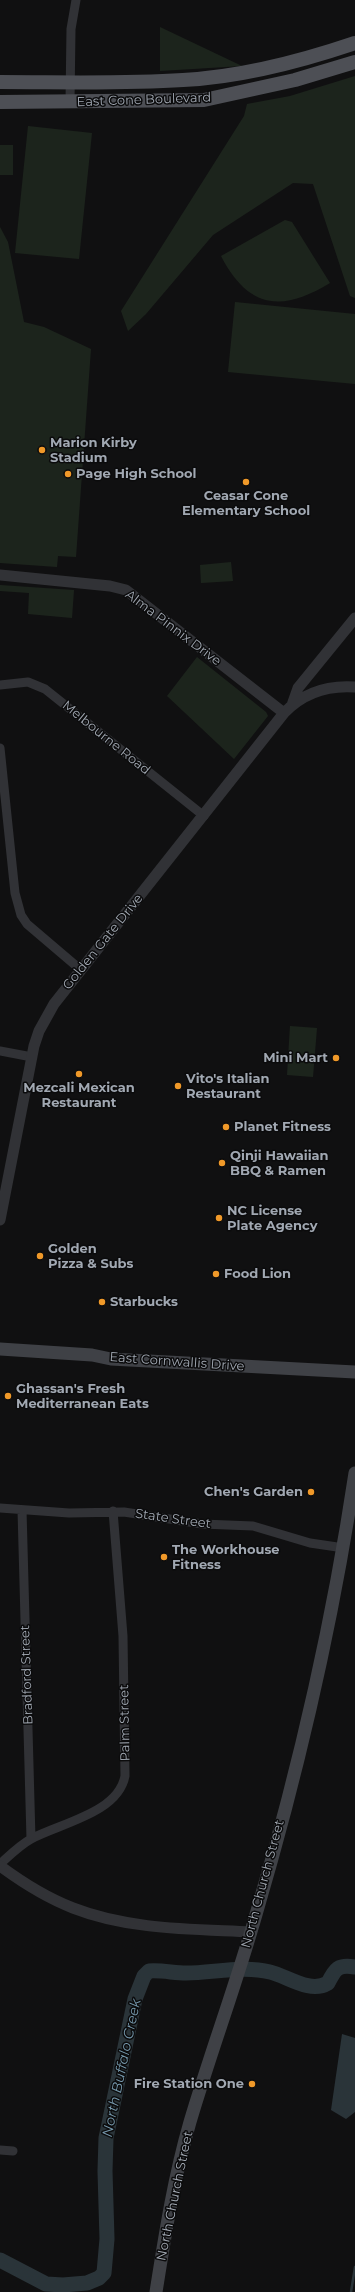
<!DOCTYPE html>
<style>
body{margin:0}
canvas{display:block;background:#101011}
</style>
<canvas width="355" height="2292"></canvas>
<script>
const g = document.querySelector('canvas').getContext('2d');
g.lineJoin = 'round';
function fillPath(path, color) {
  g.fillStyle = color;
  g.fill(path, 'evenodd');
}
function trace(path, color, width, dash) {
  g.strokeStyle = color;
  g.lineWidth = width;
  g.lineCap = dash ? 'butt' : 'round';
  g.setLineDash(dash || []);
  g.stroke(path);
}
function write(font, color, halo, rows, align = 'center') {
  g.font = font + ' Montserrat,sans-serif';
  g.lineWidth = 3;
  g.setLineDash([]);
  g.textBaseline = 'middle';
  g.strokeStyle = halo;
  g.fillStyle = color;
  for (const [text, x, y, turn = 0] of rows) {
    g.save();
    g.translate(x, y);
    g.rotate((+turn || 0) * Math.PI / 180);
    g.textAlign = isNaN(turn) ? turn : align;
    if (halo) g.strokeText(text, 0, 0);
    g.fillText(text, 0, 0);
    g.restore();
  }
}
const green = new Path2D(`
 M 160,27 L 242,66 L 160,71 Z
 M 355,76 L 355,298 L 350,296 L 313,184 L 293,183 L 213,235 L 146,314 L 128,331 L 121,311 L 244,116 L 247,104 L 290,96 Z
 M 28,126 L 92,133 L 79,259 L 15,253 Z
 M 0,145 L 13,145 L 13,175 L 0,175 Z
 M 285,220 L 292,222 L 330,283 C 281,313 248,308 221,256 Z
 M 0,227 L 8,242 L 24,322 L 44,327 L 91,349 L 76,557 L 58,556 L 57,567 L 0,563 Z
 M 235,302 L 355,314 L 355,384 L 228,372 Z
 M 231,562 L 233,581 L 201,583 L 200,565 Z
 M 0,585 L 74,590 L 72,618 L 28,614 L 29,593 L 0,591 Z
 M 197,657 L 266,712 L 268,716 L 234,759 L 167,696 Z
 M 290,1026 L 317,1028 L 313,1077 L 287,1075 Z`);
const water = new Path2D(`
 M 342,2034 L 355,2038 L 355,2112 L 346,2119 L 331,2110 Z`);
const stream = new Path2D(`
 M 351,2292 L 355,2267`);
const river = new Path2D(`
 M 0,2260 L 46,2284 L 63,2285 L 87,2283 L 99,2278 L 104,2273 L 107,2239 L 105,2171 L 106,2138 L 135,1999 L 144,1976 L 149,1971 C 162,1970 174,1973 186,1973 C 213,1973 243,1965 270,1972 C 287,1976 310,1994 328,1983 C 335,1969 338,1964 355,1967`);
const minor = new Path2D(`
 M 70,102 L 71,29 L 76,0
 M 0,685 L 28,682 L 45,689 L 204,816
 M 0,748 L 15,893 L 21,915 L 27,924 L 81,970
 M 0,1051 L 32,1057
 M 0,1508 L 69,1513 L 124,1512 L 202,1524 L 253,1526 L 310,1543 L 344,1548
 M 22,1510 L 31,1839
 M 0,1864 C 10,1855 20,1845 31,1839 C 61,1823 118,1813 125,1776 L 123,1636 L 113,1511
 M 0,2150 L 13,2151`);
const tertiary = new Path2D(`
 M 0,575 L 110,586 L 126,590 L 284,713
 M 292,705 L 298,688 L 355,618
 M 0,1220 L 34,1046 L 39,1031 L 54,1004 L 284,713 C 303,693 327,685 355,687
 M 0,1866 C 23,1883 47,1898 73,1908 C 129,1930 193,1929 251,1932`);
const secondary = new Path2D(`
 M 0,1349 L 92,1355 L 111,1359 L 355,1372
 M 156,2292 C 165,2235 174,2177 190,2122 C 211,2051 237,1982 257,1911 C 299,1768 333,1620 355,1473`);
const primary = new Path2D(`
 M 0,82 C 61,82 122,84 183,80 C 242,77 299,62 355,43
 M 0,102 L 204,100 L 295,80 L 355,62`);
const markers = [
 [42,450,4,"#f09929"],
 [68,474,4,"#f09929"],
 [246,482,4,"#f09929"],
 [336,1058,4,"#f09929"],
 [79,1074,4,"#f09929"],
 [178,1086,4,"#f09929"],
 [226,1127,4,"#f09929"],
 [222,1163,4,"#f09929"],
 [219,1218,4,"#f09929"],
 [40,1256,4,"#f09929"],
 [216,1274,4,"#f09929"],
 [102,1302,4,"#f09929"],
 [8,1396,4,"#f09929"],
 [311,1492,4,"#f09929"],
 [164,1557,4,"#f09929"],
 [252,2084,4,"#f09929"]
];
const streetNames = [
 ["East Cone Boulevard",144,100,-2],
 ["Alma Pinnix Drive",173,628,37],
 ["Melbourne Road",106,738,39],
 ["Golden Gate Drive",103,942,-51],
 ["East Cornwallis Drive",177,1362,4],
 ["State Street",173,1519,8],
 ["Bradford Street",27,1675,-92],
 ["Palm Street",125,1723,-91],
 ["North Church Street",263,1884,-75],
 ["North Church Street",175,2196,-78]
];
const poiNames = [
 ["Marion Kirby",50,443],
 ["Stadium",50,458],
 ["Page High School",76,474],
 ["Ceasar Cone",246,496,"center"],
 ["Elementary School",246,511,"center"],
 ["Mini Mart",328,1058,"right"],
 ["Vito's Italian",186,1079],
 ["Restaurant",186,1094],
 ["Mezcali Mexican",79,1088,"center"],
 ["Restaurant",79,1103,"center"],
 ["Planet Fitness",234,1127],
 ["Qinji Hawaiian",230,1156],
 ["BBQ & Ramen",230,1171],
 ["NC License",227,1211],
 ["Plate Agency",227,1226],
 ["Golden",48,1249],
 ["Pizza & Subs",48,1264],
 ["Food Lion",224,1274],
 ["Starbucks",110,1302],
 ["Ghassan's Fresh",16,1389],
 ["Mediterranean Eats",16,1404],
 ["Chen's Garden",303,1492,"right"],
 ["The Workhouse",172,1550],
 ["Fitness",172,1565],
 ["Fire Station One",244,2084,"right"]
];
const waterNames = [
 ["North Buffalo Creek",122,2068,-78]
];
fillPath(green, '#1c241c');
fillPath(water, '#2a3439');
trace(stream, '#2a3439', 2.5);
trace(river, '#2a3439', 15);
trace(minor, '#313236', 9);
trace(tertiary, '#313236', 11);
trace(secondary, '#3f4146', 13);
trace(primary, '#4d4f55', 14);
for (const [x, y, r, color] of markers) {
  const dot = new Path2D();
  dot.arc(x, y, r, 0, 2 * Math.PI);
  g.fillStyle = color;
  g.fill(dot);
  trace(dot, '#0b0b0c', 1.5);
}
write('13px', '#a1a8b2', '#0b0b0c', streetNames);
write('bold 13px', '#a1a8b2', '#0b0b0c', poiNames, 'left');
write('italic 14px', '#779aae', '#0b0b0c', waterNames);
</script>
